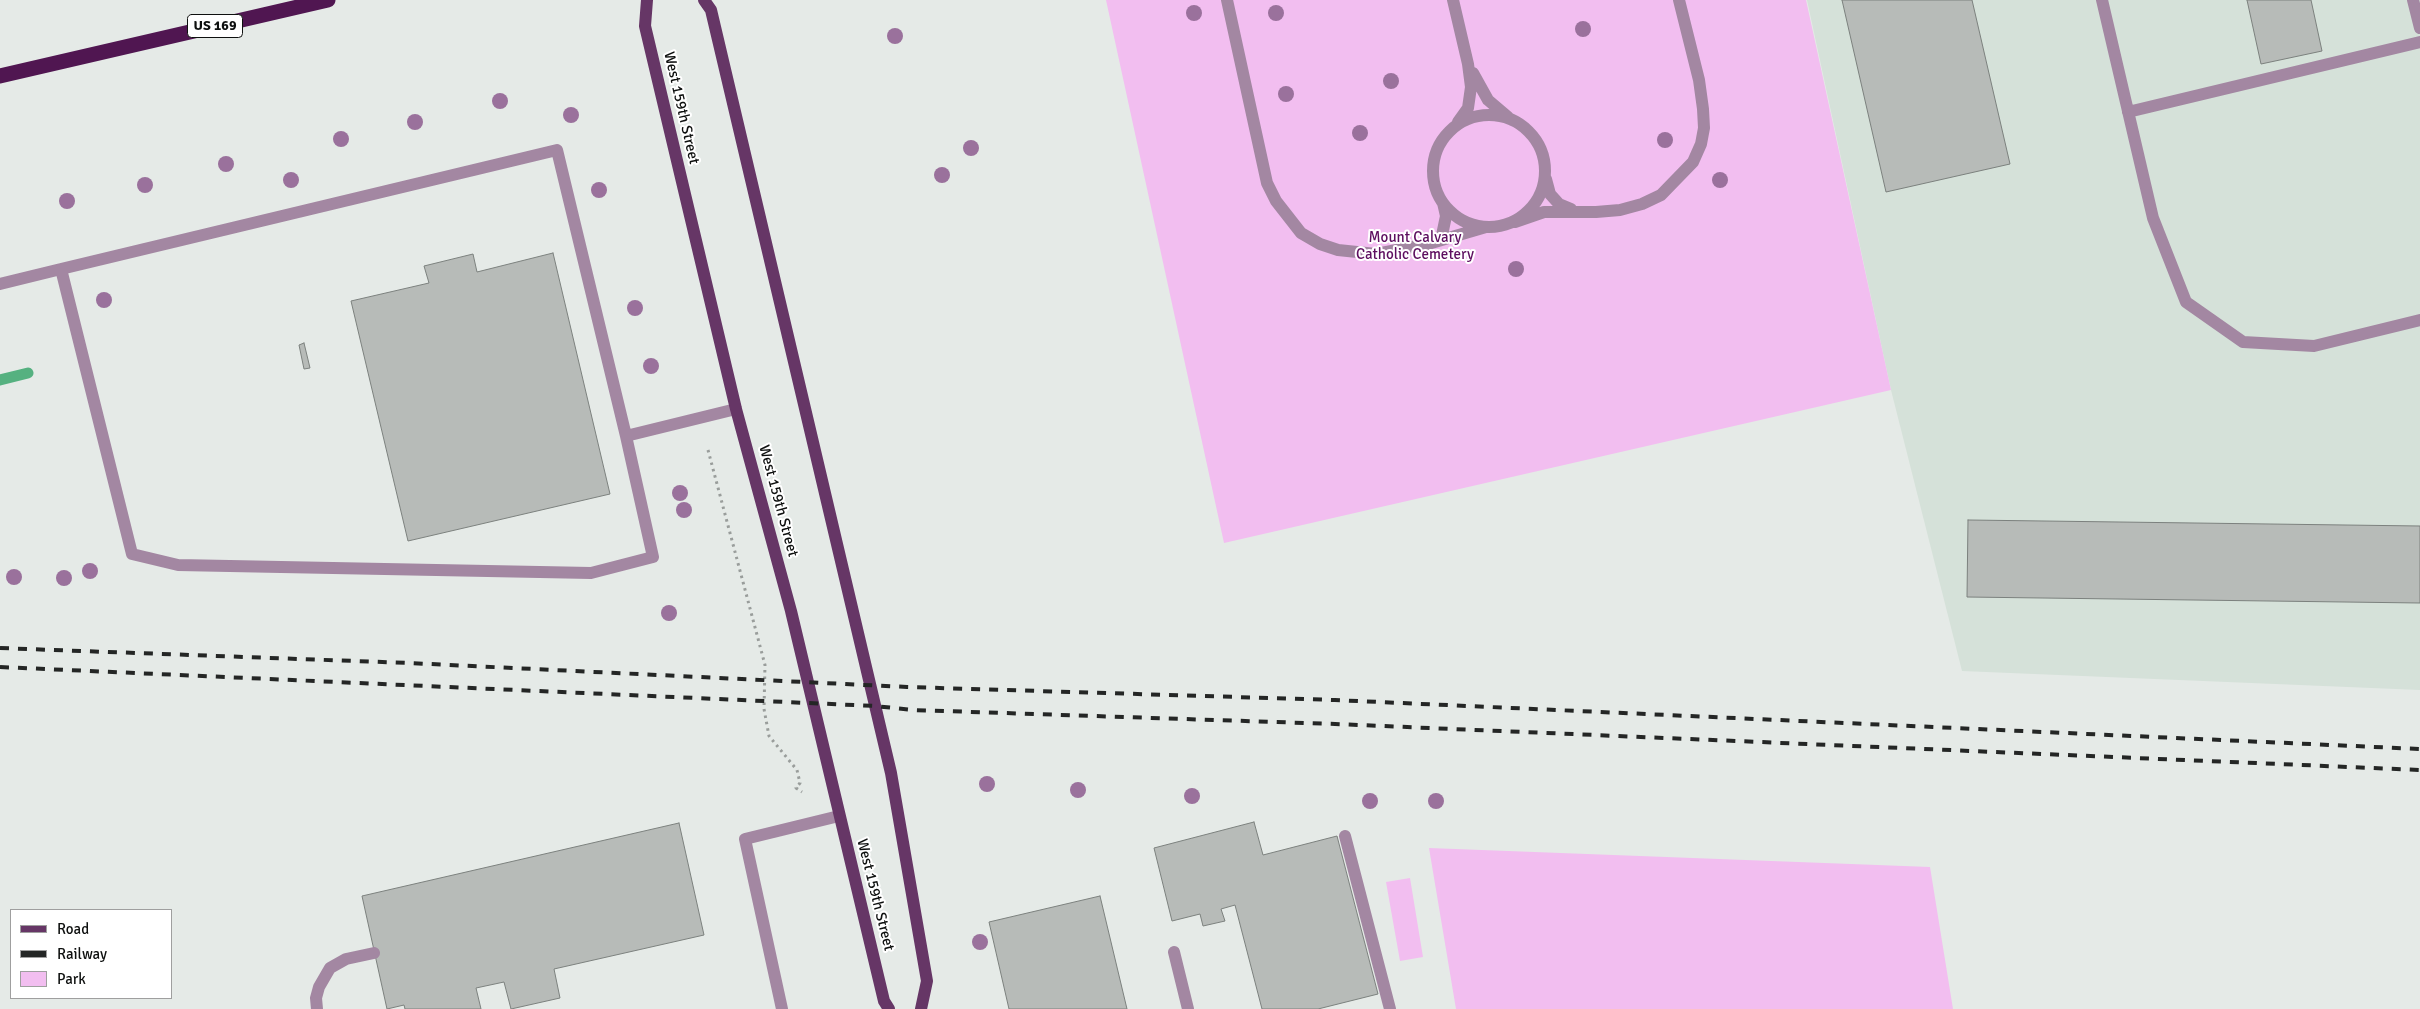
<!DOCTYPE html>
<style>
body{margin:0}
#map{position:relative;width:2420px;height:1009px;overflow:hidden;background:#e5eae7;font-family:Signika,sans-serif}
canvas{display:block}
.legend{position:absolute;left:10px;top:909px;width:162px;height:90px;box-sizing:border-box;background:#fff;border:1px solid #9f9f9f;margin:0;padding:6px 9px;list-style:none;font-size:15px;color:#0e100f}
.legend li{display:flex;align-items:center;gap:10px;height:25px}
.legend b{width:25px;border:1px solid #9f9f9f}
</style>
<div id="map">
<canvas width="2420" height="1009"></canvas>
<ul class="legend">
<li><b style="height:6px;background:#663666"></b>Road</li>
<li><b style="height:6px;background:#242625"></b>Railway</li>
<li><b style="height:14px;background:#f2bef0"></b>Park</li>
</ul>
</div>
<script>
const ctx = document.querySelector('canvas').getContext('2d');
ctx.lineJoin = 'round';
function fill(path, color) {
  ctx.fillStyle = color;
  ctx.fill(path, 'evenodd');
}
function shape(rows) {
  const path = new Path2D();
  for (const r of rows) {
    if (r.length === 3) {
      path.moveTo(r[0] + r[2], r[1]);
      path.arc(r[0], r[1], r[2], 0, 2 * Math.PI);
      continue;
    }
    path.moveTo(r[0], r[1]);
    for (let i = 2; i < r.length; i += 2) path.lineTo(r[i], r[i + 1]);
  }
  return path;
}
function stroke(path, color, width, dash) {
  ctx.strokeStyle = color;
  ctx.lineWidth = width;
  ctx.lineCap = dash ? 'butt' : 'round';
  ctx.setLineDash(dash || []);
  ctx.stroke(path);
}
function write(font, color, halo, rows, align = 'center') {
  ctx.font = font + ' Signika,sans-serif';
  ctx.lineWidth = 4;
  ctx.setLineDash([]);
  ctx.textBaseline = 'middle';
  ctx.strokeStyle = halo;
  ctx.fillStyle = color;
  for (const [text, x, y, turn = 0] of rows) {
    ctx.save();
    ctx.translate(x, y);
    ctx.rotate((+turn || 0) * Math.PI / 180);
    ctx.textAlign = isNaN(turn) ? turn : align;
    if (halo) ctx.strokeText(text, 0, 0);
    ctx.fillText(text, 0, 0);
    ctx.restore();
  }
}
fill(shape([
 [1807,0,2420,0,2420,690,1962,671,1891,390]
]), '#d5e1d9');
fill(shape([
 [1106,0,1806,0,1891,390,1224,543],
 [1429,848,1930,867,1953,1009,1456,1009],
 [1410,878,1423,957,1400,961,1386,882]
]), '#f2bef0');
stroke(shape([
 [0,380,28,373]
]), '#55b180', 11);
const building = shape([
 [1842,0,1972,0,2010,164,1886,192,1842,0],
 [2247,0,2311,0,2322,51,2261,64,2247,0],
 [553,253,610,494,408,541,351,301,429,283,424,266,473,254,477,272,553,253],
 [304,343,310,368,304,369,299,345,304,343],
 [1968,520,2420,526,2420,603,1967,597,1968,520],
 [1254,822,1263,855,1337,836,1378,994,1318,1009,1262,1009,1235,905,1221,909,1225,921,1203,926,1200,914,1172,921,1154,848,1254,822],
 [679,823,704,935,554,969,560,998,511,1009,504,982,476,988,481,1009,405,1009,404,1005,387,1009,362,896,679,823],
 [1100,896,1127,1009,1009,1009,989,922,1100,896]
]);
fill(building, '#b7bbb8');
stroke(building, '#7c817e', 1);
stroke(shape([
 [708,450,765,665,764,709,769,736,797,770,800,783,796,788,802,792]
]), '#999d9b', 3, [2.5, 4]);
stroke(shape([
 [1227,0,1267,183,1276,201,1301,233,1320,244,1338,250,1376,254,1428,244,1486,227],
 [1453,0,1468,64,1471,87,1468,108,1458,122],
 [2102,0,2153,218,2186,302,2243,342,2314,346,2420,320],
 [2413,0,2420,28],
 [1473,73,1488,100,1508,117],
 [2128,112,2420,42],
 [1489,171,56],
 [1546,179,1550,194,1559,204,1571,209],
 [1515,222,1544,212,1596,212,1620,210,1642,204,1661,195,1693,162,1701,144,1704,128,1703,109,1699,80,1679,0],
 [1441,240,1446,216,1443,203],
 [0,284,61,269,557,150,626,436,653,557,591,573,178,565,132,554,61,269],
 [626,436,736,409],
 [1345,836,1390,1009],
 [1174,952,1188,1009],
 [317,1009,316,998,319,987,330,968,346,959,374,953],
 [782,1009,745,839,839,816]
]), '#a387a2', 12);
stroke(shape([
 [647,0,645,26,736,409,791,611,884,1001,889,1009],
 [704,0,711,10,891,773,927,981,921,1009]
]), '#663666', 12);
stroke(shape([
 [0,76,328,0]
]), '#501651', 15);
stroke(shape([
 [0,648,409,663,907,687,1335,700,2420,749],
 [0,667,875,706,913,710,1335,724,2420,770]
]), '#242625', 4, [9, 9]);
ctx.fillStyle = '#9a719c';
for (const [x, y] of [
 [1194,13],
 [1276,13],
 [1583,29],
 [895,36],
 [1391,81],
 [1286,94],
 [500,101],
 [571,115],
 [415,122],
 [1360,133],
 [341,139],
 [1665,140],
 [971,148],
 [226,164],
 [942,175],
 [291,180],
 [1720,180],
 [145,185],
 [599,190],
 [67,201],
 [1516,269],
 [104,300],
 [635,308],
 [651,366],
 [680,493],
 [684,510],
 [90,571],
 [14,577],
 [64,578],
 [669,613],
 [987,784],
 [1078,790],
 [1192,796],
 [1370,801],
 [1436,801],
 [980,942]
]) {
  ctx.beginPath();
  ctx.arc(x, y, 8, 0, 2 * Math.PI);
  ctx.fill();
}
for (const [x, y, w] of [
 [215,26,55]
]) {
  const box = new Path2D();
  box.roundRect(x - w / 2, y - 11.5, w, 23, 4);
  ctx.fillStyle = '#fff';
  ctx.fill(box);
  stroke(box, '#0e100f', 1);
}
write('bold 14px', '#0e100f', null, [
 ["US 169",215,26]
]);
write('15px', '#0e100f', '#fff', [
 ["West 159th Street",681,108,77],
 ["West 159th Street",778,501,75],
 ["West 159th Street",875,895,76]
]);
write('15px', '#5d0e5f', '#fff', [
 ["Mount Calvary",1415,238],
 ["Catholic Cemetery",1415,255]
]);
</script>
